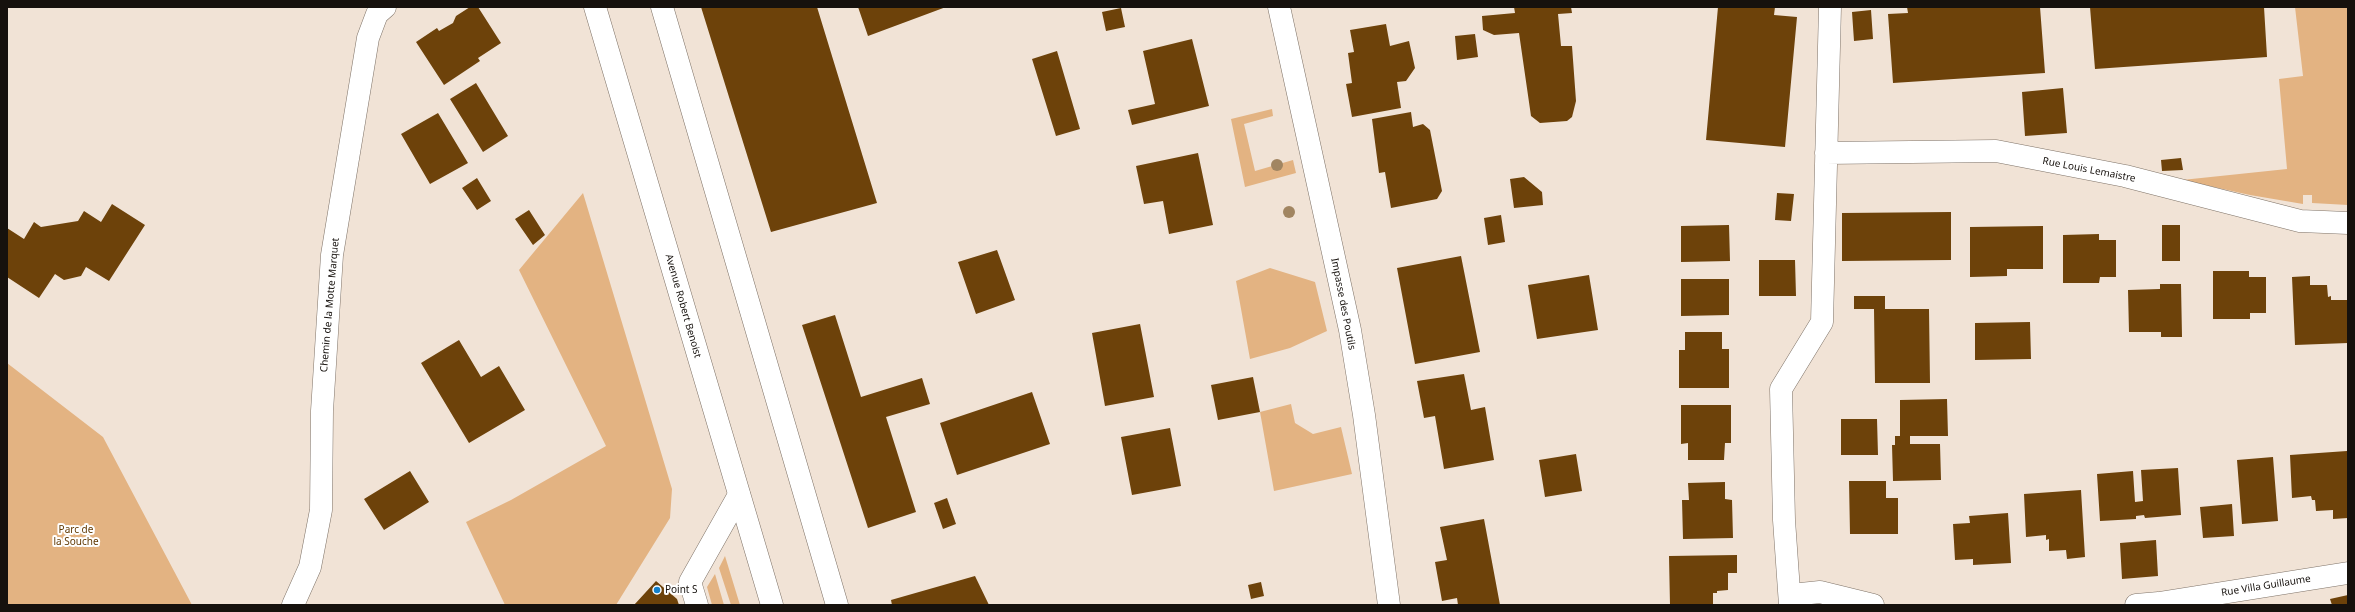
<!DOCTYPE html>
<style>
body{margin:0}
#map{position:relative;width:2355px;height:612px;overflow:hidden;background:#f1e3d6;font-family:"Noto Sans",sans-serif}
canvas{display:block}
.frame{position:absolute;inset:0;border:8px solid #16110d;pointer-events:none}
</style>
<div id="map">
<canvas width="2355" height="612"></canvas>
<div class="frame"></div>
</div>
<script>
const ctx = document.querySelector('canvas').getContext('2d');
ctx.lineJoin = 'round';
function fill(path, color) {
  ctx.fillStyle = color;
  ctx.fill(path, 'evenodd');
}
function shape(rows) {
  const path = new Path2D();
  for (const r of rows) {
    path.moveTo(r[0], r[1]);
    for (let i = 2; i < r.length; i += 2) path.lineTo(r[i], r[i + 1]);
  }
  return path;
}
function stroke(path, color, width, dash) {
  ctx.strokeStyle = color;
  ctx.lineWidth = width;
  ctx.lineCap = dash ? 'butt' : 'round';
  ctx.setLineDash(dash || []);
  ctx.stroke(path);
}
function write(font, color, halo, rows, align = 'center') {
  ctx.font = font + ' "Noto Sans",sans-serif';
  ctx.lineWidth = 4;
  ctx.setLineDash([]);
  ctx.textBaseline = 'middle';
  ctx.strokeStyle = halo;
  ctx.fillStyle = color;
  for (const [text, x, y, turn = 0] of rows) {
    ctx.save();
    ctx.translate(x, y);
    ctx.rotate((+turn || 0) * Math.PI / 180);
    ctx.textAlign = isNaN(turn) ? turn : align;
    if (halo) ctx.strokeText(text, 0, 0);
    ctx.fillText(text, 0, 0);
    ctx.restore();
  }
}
fill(shape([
 [2295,7,2348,7,2348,205,2312,203,2312,195,2303,195,2303,204,2250,195,2182,180,2287,169,2279,79,2303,76],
 [1272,109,1273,116,1244,124,1255,171,1293,160,1296,173,1245,187,1231,119],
 [583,193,672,489,670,518,616,605,505,605,466,522,511,500,606,446,519,270],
 [1270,268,1315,282,1327,331,1290,348,1250,359,1236,281],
 [7,363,103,437,192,605,7,605],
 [1291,404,1295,423,1313,434,1341,427,1352,474,1274,491,1260,412],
 [725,556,740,605,731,605,719,568],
 [715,574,724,605,712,605,707,587]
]), '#e3b382');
fill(shape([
 [470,7,478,7,501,43,478,58,480,61,444,85,416,42,437,28,439,31,453,23,456,16],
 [701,7,817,7,877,203,771,232],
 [858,7,946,7,868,36],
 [1514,7,1571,7,1572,13,1558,14,1561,46,1572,46,1576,101,1572,117,1567,121,1540,123,1531,116,1519,33,1494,35,1483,30,1482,16,1515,13],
 [1718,7,1775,7,1774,15,1797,17,1785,147,1706,140],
 [1907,7,2040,7,2045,73,1893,83,1888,14,1908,13],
 [2090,7,2264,7,2267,57,2095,69],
 [1121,8,1125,27,1106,31,1102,12],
 [1871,10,1873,39,1854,41,1852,12],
 [1386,24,1390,46,1409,41,1415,68,1406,81,1397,82,1401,108,1352,117,1346,84,1352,83,1348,53,1354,52,1350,30],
 [1475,34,1478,57,1457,60,1455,36],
 [1192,39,1209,106,1132,125,1128,110,1155,104,1143,51],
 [1057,51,1080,129,1056,136,1032,59],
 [476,83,508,136,483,152,450,99],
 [2063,88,2067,133,2025,136,2022,92],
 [1411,112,1413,127,1423,124,1430,130,1442,191,1437,199,1391,208,1385,172,1379,173,1372,119],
 [438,113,468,163,430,184,401,134],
 [1198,153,1213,225,1169,234,1163,201,1144,204,1136,166],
 [2181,158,2183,170,2162,171,2161,160],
 [1524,177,1542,192,1543,205,1514,208,1510,179],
 [477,178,491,201,477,210,462,188],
 [1777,193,1794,194,1791,221,1775,220],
 [112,204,145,225,109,281,86,267,81,276,64,280,55,274,39,298,7,277,7,228,24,239,34,222,41,227,78,221,84,211,101,222],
 [529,210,545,235,533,245,515,219],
 [1951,212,1951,260,1842,261,1842,213],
 [1501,215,1505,242,1488,245,1484,218],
 [1729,225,1730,261,1681,262,1681,226],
 [2162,225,2180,225,2180,261,2162,261],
 [2043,226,2043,269,2007,269,2007,276,1970,277,1970,227],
 [2099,234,2099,240,2116,240,2116,277,2100,277,2099,283,2063,283,2063,235],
 [997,250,1015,300,976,314,958,262],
 [1461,256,1480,352,1415,364,1397,268],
 [1759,260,1795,260,1796,296,1759,296],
 [2213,271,2249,271,2249,277,2266,277,2266,313,2250,313,2250,319,2213,319],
 [1589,275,1598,330,1537,339,1528,285],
 [2310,276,2310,285,2327,285,2328,297,2331,296,2331,300,2348,300,2348,343,2295,345,2292,277],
 [1681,279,1729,279,1729,315,1681,316],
 [2160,284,2181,284,2182,337,2161,337,2161,332,2129,332,2128,290,2160,289],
 [1854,296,1885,296,1885,309,1929,309,1930,383,1875,383,1874,309,1854,309],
 [835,315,861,397,922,378,930,404,886,417,916,512,868,528,802,325],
 [2030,322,2031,359,1975,360,1975,323],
 [1140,324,1154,397,1105,406,1092,333],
 [1685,332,1722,332,1722,349,1729,349,1729,388,1679,388,1679,350,1685,350],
 [459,340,481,377,499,366,525,410,469,443,421,363],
 [1464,374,1471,410,1485,407,1494,460,1444,469,1435,416,1424,418,1417,381],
 [1253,377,1260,412,1218,420,1211,385],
 [1032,392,1050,444,957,475,940,423],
 [1947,399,1948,436,1910,436,1910,444,1940,444,1941,480,1893,481,1892,445,1895,445,1895,436,1900,436,1900,400],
 [1681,405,1731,405,1731,443,1725,443,1724,460,1688,460,1688,443,1681,444],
 [1841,419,1877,419,1878,455,1841,455],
 [1170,428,1181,486,1132,495,1121,437],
 [2347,451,2348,518,2333,519,2333,510,2316,511,2315,500,2312,500,2311,496,2292,498,2290,455],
 [1576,454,1582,491,1545,497,1539,460],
 [2273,457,2278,521,2242,524,2237,460],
 [2178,468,2181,515,2145,518,2144,515,2136,516,2136,519,2100,521,2097,474,2133,471,2135,502,2143,501,2141,470],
 [410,471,429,502,384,530,364,499],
 [1849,481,1886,481,1886,498,1898,498,1898,534,1850,534],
 [1725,482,1725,499,1732,500,1733,538,1683,539,1682,500,1689,500,1688,483],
 [2081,490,2085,557,2067,559,2066,550,2049,551,2049,539,2046,540,2046,535,2026,537,2024,494],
 [947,498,956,524,943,529,934,503],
 [2232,504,2234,536,2203,538,2200,507],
 [2008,513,2011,563,1973,565,1973,559,1955,560,1953,524,1970,523,1969,516],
 [1484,519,1500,605,1458,605,1457,598,1442,601,1435,562,1447,560,1440,527],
 [2156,540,2158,576,2122,579,2120,543],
 [1737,555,1737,573,1728,573,1728,590,1717,591,1717,593,1713,593,1713,605,1670,605,1669,556],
 [975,576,989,605,892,605,891,600],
 [656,581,677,599,679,605,634,605],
 [1261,582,1264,596,1251,599,1248,585],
 [2348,595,2348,605,2332,605,2330,599]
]), '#6d420a');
const minor = shape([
 [1279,7,1350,330,1364,415,1389,605],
 [1826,153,1996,151,2125,176,2300,221,2348,223],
 [1791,595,1820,592,1873,605],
 [293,605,310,567,321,510,322,411,332,255,368,38,377,14,385,7],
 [697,605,690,582,739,495],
 [1790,605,1784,520,1781,389,1822,322,1830,7],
 [2136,605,2159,603,2348,573]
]);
const major = shape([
 [595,7,772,605],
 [662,7,837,605]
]);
stroke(minor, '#7f7368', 23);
stroke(major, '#7f7368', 23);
stroke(minor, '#fff', 22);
stroke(major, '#fff', 22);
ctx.fillStyle = '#a18561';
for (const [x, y] of [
 [1277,165],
 [1289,212]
]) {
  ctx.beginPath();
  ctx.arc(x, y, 6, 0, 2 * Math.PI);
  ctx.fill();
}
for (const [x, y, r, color] of [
 [657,590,4,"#1481cb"]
]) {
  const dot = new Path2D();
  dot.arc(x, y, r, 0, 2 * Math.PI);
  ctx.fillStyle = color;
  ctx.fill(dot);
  stroke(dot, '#fff', 1.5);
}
write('10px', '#16110d', '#fff', [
 ["Rue Louis Lemaistre",2089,170,11],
 ["Impasse des Poutils",1343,304,79],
 ["Chemin de la Motte Marquet",330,305,-85],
 ["Avenue Robert Benoist",683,306,74],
 ["Rue Villa Guillaume",2266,586,-9]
]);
write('10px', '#603802', '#fff', [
 ["Parc de",76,530],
 ["la Souche",76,542]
]);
write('10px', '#16110d', '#fff', [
 ["Point S",665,590]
], 'left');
</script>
